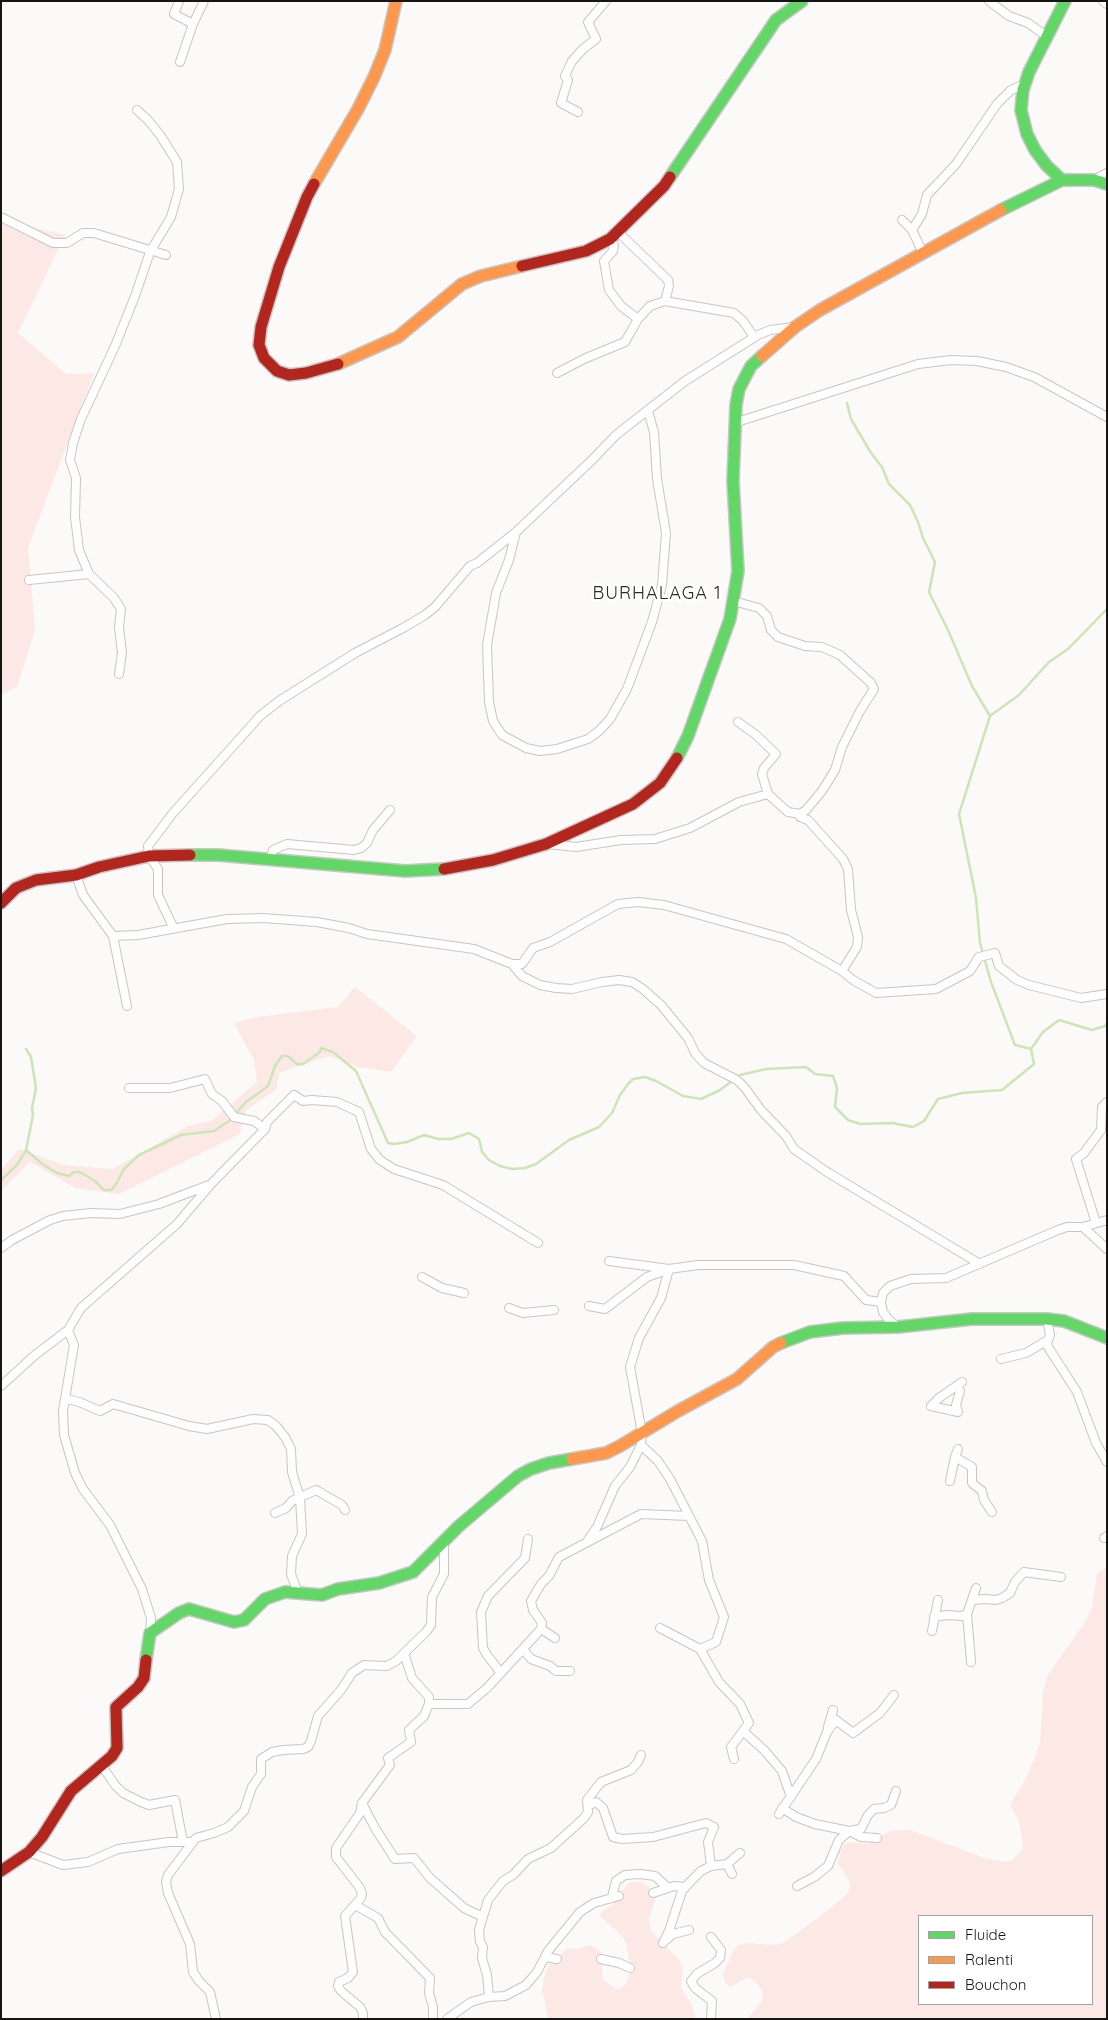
<!DOCTYPE html>
<style>
body{margin:0}
#map{position:relative;width:1108px;height:2020px;overflow:hidden;background:#fbfaf8;font-family:Quicksand,sans-serif}
canvas{display:block}
.frame{position:absolute;inset:0;border:2px solid #161514;pointer-events:none}
.legend{position:absolute;left:918px;top:1915px;width:175px;height:90px;box-sizing:border-box;background:#fff;border:1px solid #a2a1a1;margin:0;padding:6px 9px;list-style:none;font-size:15px;color:#161514}
.legend li{display:flex;align-items:center;gap:10px;height:25px}
.legend b{width:25px;border:1px solid #a2a1a1}
</style>
<div id="map">
<canvas width="1108" height="2020"></canvas>
<div class="frame"></div>
<ul class="legend">
<li><b style="height:6px;background:#63d668"></b>Fluide</li>
<li><b style="height:6px;background:#ff974d"></b>Ralenti</li>
<li><b style="height:6px;background:#b3261e"></b>Bouchon</li>
</ul>
</div>
<script>
const ctx = document.querySelector('canvas').getContext('2d');
ctx.lineJoin = 'round';
function fill(path, color) {
  ctx.fillStyle = color;
  ctx.fill(path, 'evenodd');
}
function shape(rows) {
  const path = new Path2D();
  for (const r of rows) {
    path.moveTo(r[0], r[1]);
    for (let i = 2; i < r.length; i += 2) path.lineTo(r[i], r[i + 1]);
  }
  return path;
}
function stroke(path, color, width, dash) {
  ctx.strokeStyle = color;
  ctx.lineWidth = width;
  ctx.lineCap = dash ? 'butt' : 'round';
  ctx.setLineDash(dash || []);
  ctx.stroke(path);
}
function write(font, color, halo, rows, align = 'center') {
  ctx.font = font + ' Quicksand,sans-serif';
  ctx.lineWidth = 5;
  ctx.setLineDash([]);
  ctx.textBaseline = 'middle';
  ctx.strokeStyle = halo;
  ctx.fillStyle = color;
  for (const [text, x, y, turn = 0] of rows) {
    ctx.save();
    ctx.translate(x, y);
    ctx.rotate((+turn || 0) * Math.PI / 180);
    ctx.textAlign = isNaN(turn) ? turn : align;
    if (halo) ctx.strokeText(text, 0, 0);
    ctx.fillText(text, 0, 0);
    ctx.restore();
  }
}
fill(shape([
 [1,220,65,235,18,333,66,374,94,373,28,548,35,630,17,687,1,695],
 [355,987,417,1036,391,1072,358,1067,329,1056,279,1073,277,1089,245,1111,240,1134,119,1194,75,1188,30,1162,1,1191,1,1170,19,1149,64,1165,113,1169,188,1126,211,1121,257,1082,254,1060,234,1023,257,1017,338,1007],
 [1107,1567,1107,2019,747,2019,762,2001,763,1992,756,1982,748,1977,730,1987,725,1982,723,1974,733,1951,739,1945,747,1943,772,1945,781,1944,818,1918,846,1895,850,1888,849,1880,838,1864,838,1860,842,1848,848,1842,868,1844,890,1831,911,1830,984,1858,1005,1862,1013,1859,1021,1851,1023,1842,1018,1819,1010,1805,1027,1776,1040,1744,1043,1692,1047,1676,1085,1622,1092,1607,1097,1574],
 [919,1916,1092,1916,1092,2004,919,2004],
 [629,1882,641,1882,648,1886,653,1893,655,1900,649,1919,651,1931,679,1960,683,1967,681,1987,693,2008,696,2019,548,2019,542,1990,544,1978,548,1966,568,1948,576,1949,591,1945,601,1952,603,1980,616,1989,620,1989,626,1984,631,1968,626,1943,622,1936,600,1916,601,1912,612,1905]
]), '#fce9e5');
stroke(shape([
 [847,403,851,419,871,453,882,467,889,484,910,505,918,522,923,538,935,562,929,592,948,630,972,686,990,716],
 [1031,1049,1015,1045,991,982,980,943,976,898,959,814,990,716,1019,695,1049,662,1068,649,1107,609],
 [26,1150,41,1163,57,1173,69,1176,74,1172,80,1172,95,1181,104,1190,111,1190,115,1186,124,1169,139,1155,181,1135,214,1131,229,1121,246,1102,268,1086,275,1066,282,1056,288,1056,297,1064,303,1064,320,1052,321,1048,333,1052,356,1071,388,1143,394,1144,407,1142,424,1135,438,1139,451,1139,469,1133,479,1139,482,1152,489,1160,500,1166,512,1169,525,1168,536,1164,569,1140,599,1127,612,1113,620,1095,628,1084,633,1079,645,1077,656,1081,683,1096,701,1099,720,1090,740,1075,766,1069,806,1067,815,1074,833,1076,837,1088,835,1107,848,1120,860,1124,892,1123,913,1127,924,1121,938,1099,962,1093,1002,1090,1034,1064,1031,1049,1043,1032,1059,1020,1092,1030,1105,1026,1107,1023],
 [1,1180,17,1165,26,1150,33,1115,32,1108,36,1088,31,1057,26,1049]
]), '#cce5b7', 2.5);
const street = shape([
 [179,1,174,14,193,24,180,62],
 [989,1,1009,16,1028,23,1046,36],
 [1103,1,1107,4],
 [193,24,204,1],
 [578,112,561,103,568,80,565,76,572,61,583,49,596,39,588,22,606,1],
 [1094,180,1107,173],
 [1,217,53,243,67,243,83,233,94,233,166,255],
 [902,220,912,230,923,253],
 [912,230,922,214,927,195,956,164,997,104,1011,90,1025,84],
 [618,232,668,280,669,286,665,301,650,306,638,319],
 [665,301,734,313,743,321,754,337],
 [557,373,586,358,625,342,638,319,621,306,609,290,604,261,613,251,614,245,610,239],
 [734,423,918,364,951,360,977,361,1006,367,1034,377,1107,417],
 [516,532,509,560,496,593,487,645,489,702,493,721,502,735,526,748,540,751,557,749,588,739,599,731,610,719,627,689,652,622,662,585,666,533,657,479,654,432,648,411],
 [29,580,89,574],
 [119,674,122,653,119,627,121,609,114,598,89,574,79,550,75,517,76,478,70,460,73,443,81,419,115,346,135,296,150,252,171,217,179,189,177,162,160,135,148,120,137,110],
 [738,722,755,734,776,754,764,768,762,774,768,794],
 [800,814,800,817,808,820,843,859,848,869,851,910,858,937,857,947,842,971],
 [548,844,576,847,621,840,655,839,690,828,739,802,768,794,788,812,800,814,806,810,822,791,835,770,842,747,860,711,874,689,871,683,840,655,822,647,805,646,778,637,771,630,767,616,759,608,733,601],
 [270,859,273,850,287,844,354,850,361,848,367,843,373,830,390,810],
 [76,875,83,895,113,936,127,1006],
 [174,929,158,895,158,869,149,856,148,846,173,813,260,716,279,701,355,653,403,628,425,615,435,607,470,566,477,563,516,532,592,460,616,435,685,381,758,335,770,330,795,327],
 [113,936,138,935,227,919,263,918,317,922,349,928,367,934,474,949,512,964,522,976,540,985,556,988,572,989,602,982,619,980,632,982,643,989,661,1005,688,1038,695,1053,704,1063,737,1080,745,1088,761,1110,786,1136,794,1149,827,1172,980,1264],
 [512,964,522,964,533,948,550,942,618,904,638,902,664,905,786,939,842,971,853,980,876,993,936,989,970,971,979,957,995,953,999,966,1017,980,1029,985,1081,998,1107,994],
 [129,1088,170,1088,205,1079,212,1094,222,1101,234,1117,254,1121,265,1129,267,1122,294,1095,303,1101,312,1100,337,1102,359,1112,371,1149,380,1160,394,1169,443,1185,538,1243],
 [1096,1223,1076,1159,1084,1153,1101,1130,1102,1107,1107,1102],
 [1083,1227,1107,1249],
 [1,1248,12,1240,50,1220,63,1216,91,1213,120,1214,159,1204,209,1185],
 [609,1261,669,1269,698,1265,794,1265,844,1276,866,1300,881,1302],
 [422,1277,442,1288,464,1293],
 [589,1306,605,1309,647,1277,667,1270],
 [509,1308,523,1313,554,1310],
 [1047,1319,1050,1335,1047,1343,1048,1347,1077,1392,1096,1443,1107,1462],
 [898,1327,889,1320,883,1312,881,1302,883,1293,890,1286,911,1279,946,1278,1058,1230,1067,1227,1083,1227,1107,1220],
 [68,1330,74,1345,63,1411,64,1435,75,1473,83,1489,110,1525,142,1589,151,1618,150,1633],
 [1001,1359,1026,1353,1048,1340],
 [1,1386,35,1355,68,1330,81,1308,177,1224,211,1184,265,1129],
 [957,1386,960,1391,956,1405,958,1412,931,1406,939,1398,962,1382],
 [67,1399,79,1402,100,1411,113,1404,189,1426,207,1429,253,1419,268,1420,276,1426,285,1437,291,1449,292,1472,300,1498,302,1534,292,1556,291,1574,298,1593],
 [641,1445,658,1461,670,1479,702,1541,709,1580,724,1617,716,1642,700,1649,660,1628],
 [955,1457,972,1467,972,1483,982,1491,984,1500,992,1512],
 [950,1481,955,1457,958,1449],
 [275,1513,286,1508,292,1501,316,1490,342,1505,345,1510],
 [1104,1538,1107,1536],
 [588,1540,597,1527,615,1486,630,1467,641,1445,642,1433,630,1367,639,1338,661,1298,669,1269],
 [973,1600,985,1599,996,1600,1002,1598,1010,1593,1015,1582,1024,1572,1061,1577],
 [967,1614,971,1662],
 [934,1617,947,1615,962,1616,967,1614,976,1588],
 [541,1629,555,1638],
 [932,1631,938,1600],
 [523,1649,531,1659,550,1666,556,1671,570,1671],
 [700,1649,719,1682,740,1704,749,1723,731,1747,734,1759],
 [501,1673,487,1655,483,1648,481,1612,488,1596,525,1558,528,1539],
 [429,1704,468,1704,487,1688,531,1640,541,1629,542,1623,533,1610,531,1601,541,1584,549,1576,559,1557,641,1514,689,1516],
 [828,1727,833,1710],
 [743,1731,765,1751,782,1771,791,1797],
 [102,1766,115,1785,123,1793,141,1802,149,1805,175,1800,183,1842],
 [362,1803,375,1828,395,1859,414,1858,430,1878,464,1908,483,1917],
 [588,1806,596,1802,603,1808,613,1837,622,1839,653,1837,706,1823,714,1827,708,1842,711,1866],
 [782,1808,796,1817,815,1824,849,1831,861,1837,877,1838],
 [779,1814,816,1759,827,1732,836,1720,853,1733,880,1713,894,1695],
 [29,1852,63,1865,88,1862,118,1849,169,1842,192,1842],
 [727,1864,732,1874],
 [797,1886,814,1877,828,1866,839,1840,849,1831,861,1829,868,1815,874,1809,884,1808,891,1805,896,1791],
 [653,1893,674,1886,685,1887],
 [612,1897,616,1881,625,1875,640,1874,655,1876,668,1888],
 [355,1905,378,1918,385,1932,430,1978,429,1993,433,2007,433,2019],
 [711,1937,721,1950,720,1958,715,1963,698,1973,691,1981,695,1988,712,2001,711,2019],
 [666,1940,673,1934,689,1930],
 [663,1943,669,1931,682,1891,690,1882,701,1871,711,1866,727,1864,740,1853],
 [545,1957,557,1959],
 [601,1959,619,1963,630,1968],
 [489,1997,487,1975,482,1958,483,1947,480,1942,479,1930,488,1900,503,1881,513,1875,528,1859,551,1848,584,1818,588,1812,587,1800,601,1782,631,1770,638,1762,641,1755],
 [216,2019,210,1992,199,1981,193,1972,190,1944,168,1893,166,1882,168,1875,196,1838,214,1833,228,1827,244,1811,252,1787,261,1774,261,1759,272,1752,283,1750,303,1749,308,1747,311,1741,318,1716,341,1690,352,1673,364,1665,387,1666,396,1661,426,1632,431,1625,432,1597,444,1574,444,1542],
 [363,2019,363,2013,360,2007,341,1991,338,1986,339,1982,348,1978,353,1972,345,1916,361,1898,362,1894,360,1888,336,1857,336,1848,360,1813,362,1803,390,1765,388,1758,411,1742,409,1730,424,1716,429,1704,429,1697,412,1678,404,1653],
 [447,2019,471,2002,489,1997,505,1996,526,1985,537,1972,548,1951,580,1912,594,1903,619,1896]
]);
const fast = shape([
 [670,177,776,20,802,1],
 [1062,180,1047,166,1035,150,1027,134,1021,110,1023,90,1029,72,1065,1],
 [1001,210,1062,180,1094,180,1107,184],
 [677,758,688,736,730,619,738,571,733,481,736,405,739,389,751,366,762,356],
 [190,855,218,855,405,871,444,869],
 [781,1343,810,1332,843,1328,898,1327,972,1319,1047,1319,1064,1321,1107,1338],
 [146,1660,150,1633,179,1613,189,1609,234,1622,244,1620,265,1599,285,1592,322,1595,338,1589,379,1583,413,1572,459,1526,518,1476,531,1469,549,1463,572,1459]
]);
const slow = shape([
 [314,184,358,109,374,77,385,50,396,1],
 [762,356,795,327,820,310,1001,210],
 [338,364,398,337,462,284,481,276,522,266],
 [572,1459,606,1453,620,1446,678,1411,737,1379,773,1347,781,1343]
]);
const jam = shape([
 [314,184,307,197,279,267,261,327,259,345,264,358,277,371,289,375,306,373,338,364],
 [522,266,586,251,610,239,664,186,670,177],
 [444,869,493,860,546,844,633,804,660,783,677,758],
 [1,903,16,888,36,880,76,875,99,867,149,856,190,855],
 [1,1871,29,1852,42,1837,71,1791,112,1756,117,1748,116,1707,138,1687,144,1678,146,1660]
]);
stroke(street, '#c7c6c4', 10);
stroke(fast, '#c7c6c4', 14);
stroke(slow, '#c7c6c4', 14);
stroke(jam, '#c7c6c4', 14);
stroke(street, '#fefefe', 8);
stroke(fast, '#63d668', 11);
stroke(slow, '#ff974d', 11);
stroke(jam, '#b3261e', 11);
ctx.letterSpacing = '1px';
write('18px', '#2c2b28', '#fff', [
 ["BURHALAGA 1",657,594]
]);
ctx.letterSpacing = '0px';
</script>
